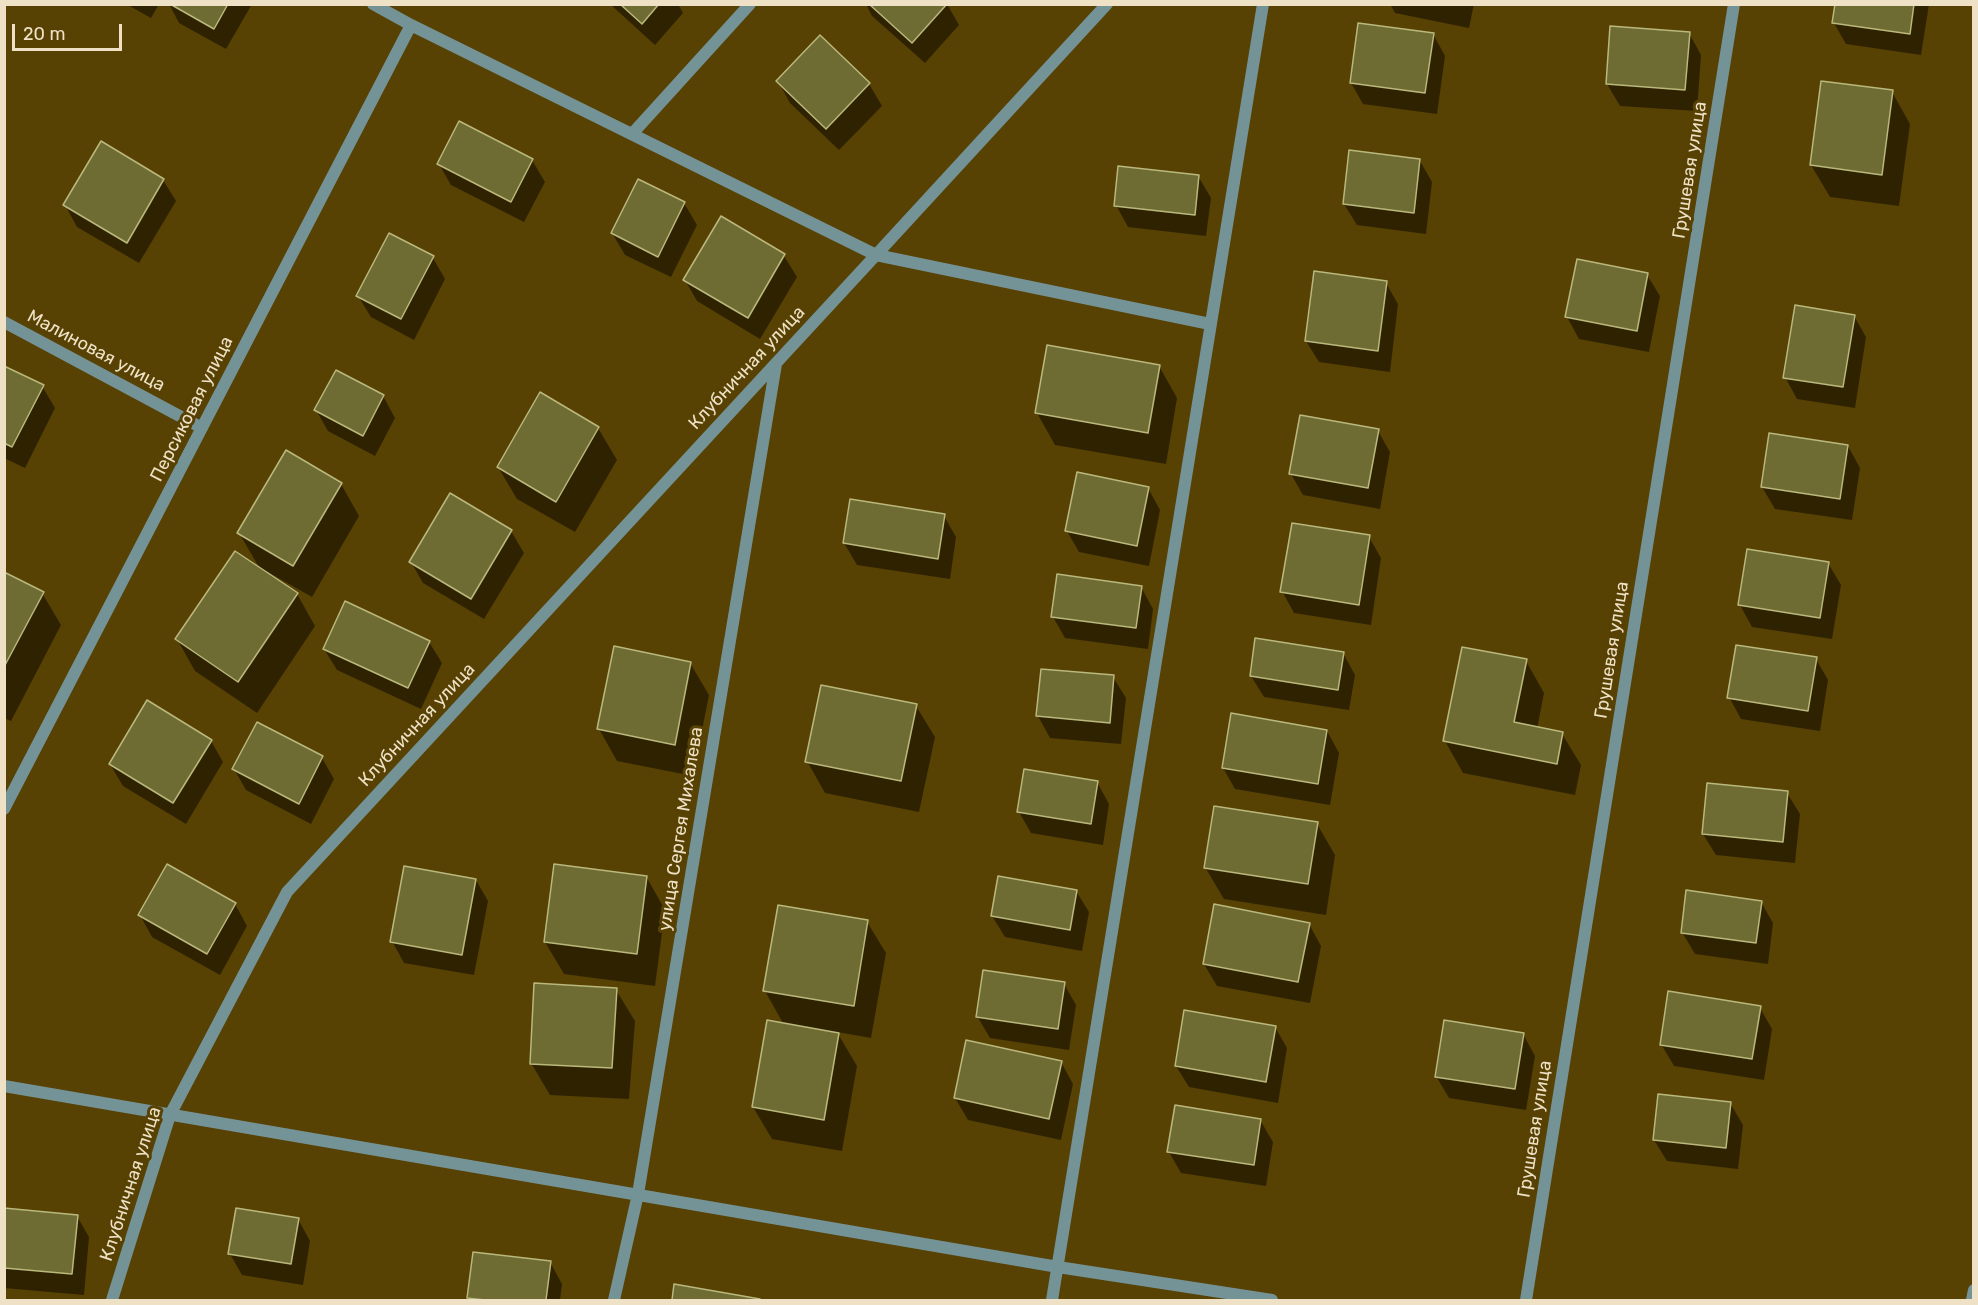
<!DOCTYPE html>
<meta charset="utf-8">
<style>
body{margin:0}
#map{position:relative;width:1978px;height:1305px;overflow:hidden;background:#574103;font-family:Rubik,sans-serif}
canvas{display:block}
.frame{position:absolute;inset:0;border:6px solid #eee1c6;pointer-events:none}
.scale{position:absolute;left:12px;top:24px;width:110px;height:27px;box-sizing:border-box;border:3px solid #eee1c6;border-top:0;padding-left:8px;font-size:18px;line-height:21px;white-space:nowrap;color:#eee1c6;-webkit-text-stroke:4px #574103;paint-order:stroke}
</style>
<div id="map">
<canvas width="1978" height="1305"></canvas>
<div class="frame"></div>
<div class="scale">20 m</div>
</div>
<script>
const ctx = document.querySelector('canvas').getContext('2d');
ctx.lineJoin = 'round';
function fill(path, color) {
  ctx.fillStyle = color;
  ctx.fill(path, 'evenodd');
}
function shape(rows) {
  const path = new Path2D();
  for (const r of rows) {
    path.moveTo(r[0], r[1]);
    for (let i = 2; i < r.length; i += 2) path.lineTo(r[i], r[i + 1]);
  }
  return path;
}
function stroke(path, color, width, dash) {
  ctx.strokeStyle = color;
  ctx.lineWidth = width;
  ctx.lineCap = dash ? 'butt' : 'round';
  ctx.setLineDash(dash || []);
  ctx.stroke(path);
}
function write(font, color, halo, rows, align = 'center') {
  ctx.font = font + ' Rubik,sans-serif';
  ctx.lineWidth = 6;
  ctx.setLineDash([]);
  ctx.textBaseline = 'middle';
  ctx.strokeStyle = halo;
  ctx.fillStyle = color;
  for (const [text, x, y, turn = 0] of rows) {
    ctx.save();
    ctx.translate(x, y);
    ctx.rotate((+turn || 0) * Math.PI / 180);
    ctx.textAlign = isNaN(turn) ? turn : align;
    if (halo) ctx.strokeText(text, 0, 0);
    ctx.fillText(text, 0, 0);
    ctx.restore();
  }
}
fill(shape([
 [126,4,159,4,151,18],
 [169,4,252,4,226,49,179,23],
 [610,4,678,4,683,13,655,45],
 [866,4,947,4,959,25,925,63,872,16],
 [1390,4,1474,4,1469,28,1395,13],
 [1837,4,1929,4,1921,55,1846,44,1834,23],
 [1689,33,1701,55,1697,111,1620,106,1607,84],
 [1433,34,1445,56,1437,114,1363,104,1351,83],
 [820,37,869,84,882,106,839,150,790,103,778,81],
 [1892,92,1910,124,1899,206,1830,197,1811,165],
 [532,160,545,182,524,222,451,185,439,164],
 [1420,161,1432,182,1426,234,1357,225,1344,204],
 [1198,176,1211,198,1206,236,1128,227,1116,205],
 [163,180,176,201,139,263,77,227,65,205],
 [684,203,697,225,671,277,625,255,612,233],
 [721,218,784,256,797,277,760,339,697,301,685,280],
 [433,258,445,279,414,340,371,317,358,296],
 [1647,275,1660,296,1649,352,1579,339,1567,317],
 [1386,283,1398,304,1390,372,1319,362,1306,341],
 [1854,316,1866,337,1855,408,1797,399,1785,377],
 [1159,366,1177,398,1166,464,1055,445,1037,413],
 [4,367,42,386,55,408,25,468,4,458],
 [540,395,598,428,617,460,575,532,517,499,498,467],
 [383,396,395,418,375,456,328,431,316,410],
 [1378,431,1390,452,1380,509,1303,495,1291,474],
 [1848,446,1860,468,1852,520,1775,509,1762,487],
 [341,484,359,516,312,597,259,567,239,533],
 [1148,488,1160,510,1149,566,1079,552,1067,531],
 [944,516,956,537,950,579,857,565,844,543],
 [511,531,524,553,484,619,423,583,411,562],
 [1369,537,1381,558,1371,625,1294,613,1282,591],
 [1828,563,1841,585,1832,639,1752,627,1740,605],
 [4,574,42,593,61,625,11,721,4,718],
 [1141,587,1153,609,1148,649,1065,638,1053,617],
 [297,594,315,626,257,713,195,671,177,639],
 [429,642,442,663,421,709,337,670,324,649],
 [1343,653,1355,675,1349,710,1264,697,1251,676],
 [1816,659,1828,680,1820,731,1741,719,1729,697],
 [1526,661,1544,693,1537,729,1562,734,1581,765,1575,795,1463,773,1445,741],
 [690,663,709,695,693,776,617,761,599,729],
 [1113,677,1126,698,1121,744,1050,738,1038,716],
 [916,706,935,737,919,812,825,793,807,761],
 [1327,731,1339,753,1330,805,1235,789,1223,768],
 [211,741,223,762,186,824,123,786,110,764],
 [322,758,334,779,311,824,246,790,234,769],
 [1097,782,1109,804,1103,845,1031,833,1019,812],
 [1787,793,1800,814,1795,863,1716,855,1703,834],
 [1317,824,1335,855,1326,915,1224,899,1205,867],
 [647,878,665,910,655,986,564,974,545,942],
 [476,880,488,901,474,975,404,963,392,941],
 [1076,891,1089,912,1082,951,1005,937,992,916],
 [1761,902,1773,923,1768,964,1695,954,1682,932],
 [235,904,247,926,220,975,152,937,140,915],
 [867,922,886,953,871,1038,837,1032,857,1066,842,1151,772,1139,753,1107,784,1025,765,991],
 [1309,924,1321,946,1310,1003,1217,986,1204,964],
 [1064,984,1076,1005,1069,1050,990,1038,977,1016],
 [616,990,635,1021,629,1099,550,1095,531,1063],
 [1760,1008,1772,1029,1764,1080,1674,1066,1661,1044],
 [1275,1027,1287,1048,1278,1103,1189,1087,1176,1066],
 [1523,1034,1535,1056,1526,1110,1449,1098,1436,1076],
 [1061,1062,1073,1084,1061,1140,968,1120,955,1098],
 [1730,1103,1743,1125,1738,1169,1667,1161,1654,1140],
 [1260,1120,1273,1142,1266,1186,1181,1173,1169,1152],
 [4,1209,77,1216,89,1237,84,1295,4,1288],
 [298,1219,310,1241,303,1285,242,1275,230,1254],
 [550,1262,562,1284,560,1300,470,1300,469,1298],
 [676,1286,759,1300,760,1300,673,1300]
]), '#0007');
const building = shape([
 [170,4,228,4,214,29,170,4],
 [620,4,659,4,642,24,620,4],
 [869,4,947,4,912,43,869,4],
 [1835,4,1914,4,1910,34,1832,23,1835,4],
 [1358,23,1434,33,1425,93,1350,83,1358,23],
 [1610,26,1690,32,1685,90,1606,84,1610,26],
 [820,35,870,83,826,129,776,81,820,35],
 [1821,81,1893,90,1882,175,1810,165,1821,81],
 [459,121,533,159,511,202,437,164,459,121],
 [101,141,164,179,127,243,63,205,101,141],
 [1349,150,1420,159,1414,213,1343,204,1349,150],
 [1118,166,1199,175,1195,215,1114,206,1118,166],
 [638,179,685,202,658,257,611,233,638,179],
 [721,216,785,254,748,318,683,280,721,216],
 [389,233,434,256,401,319,356,296,389,233],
 [1577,259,1648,273,1637,331,1565,317,1577,259],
 [1314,271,1387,281,1378,351,1305,341,1314,271],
 [1795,305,1855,315,1843,387,1783,378,1795,305],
 [1047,345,1160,365,1148,433,1035,413,1047,345],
 [4,366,44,385,12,447,4,443,4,366],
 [336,370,384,395,363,436,314,410,336,370],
 [540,392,599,427,556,502,497,467,540,392],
 [1300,415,1379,429,1368,488,1289,474,1300,415],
 [1769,433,1848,445,1840,499,1761,487,1769,433],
 [286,450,342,483,293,566,237,533,286,450],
 [1077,472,1149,487,1137,546,1065,531,1077,472],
 [450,493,512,530,471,599,409,562,450,493],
 [850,499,945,514,938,559,843,543,850,499],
 [1292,523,1370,535,1359,605,1280,592,1292,523],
 [1747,549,1829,562,1820,618,1738,605,1747,549],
 [235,551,298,593,238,682,175,639,235,551],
 [4,572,44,592,4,667,4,572],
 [1057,574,1142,586,1136,628,1051,617,1057,574],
 [345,601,430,641,408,688,323,649,345,601],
 [1255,638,1344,652,1338,690,1250,676,1255,638],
 [1736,645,1817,657,1808,711,1727,698,1736,645],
 [614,646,691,662,675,745,597,729,614,646],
 [1462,647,1527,659,1514,722,1563,732,1557,764,1443,741,1462,647],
 [1041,669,1114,675,1110,723,1036,716,1041,669],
 [821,685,917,704,901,781,805,762,821,685],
 [147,700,212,740,173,803,109,764,147,700],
 [1231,713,1327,730,1318,784,1222,768,1231,713],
 [257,722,323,756,299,804,232,769,257,722],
 [1024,769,1098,781,1091,824,1017,812,1024,769],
 [1707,783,1788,791,1783,842,1702,834,1707,783],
 [1214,806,1318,822,1308,884,1204,868,1214,806],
 [167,864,236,903,207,954,138,915,167,864],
 [554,864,647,876,637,954,544,942,554,864],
 [404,866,476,879,462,955,390,942,404,866],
 [998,876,1077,890,1070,930,991,916,998,876],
 [1686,890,1762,901,1756,943,1681,933,1686,890],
 [1214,904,1310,923,1298,982,1203,964,1214,904],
 [778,905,868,920,854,1006,763,991,778,905],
 [983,970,1065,982,1058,1029,976,1017,983,970],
 [534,983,617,988,612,1068,530,1064,534,983],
 [1668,991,1761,1006,1752,1059,1660,1045,1668,991],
 [1184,1010,1276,1026,1266,1082,1175,1066,1184,1010],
 [767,1020,839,1033,824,1120,752,1107,767,1020],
 [1444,1020,1524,1033,1515,1089,1435,1077,1444,1020],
 [966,1040,1062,1061,1049,1119,954,1098,966,1040],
 [1658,1094,1731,1102,1726,1148,1653,1140,1658,1094],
 [1175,1105,1261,1119,1254,1165,1167,1152,1175,1105],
 [4,1208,78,1215,72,1274,4,1268,4,1208],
 [236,1208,299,1218,291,1264,228,1254,236,1208],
 [473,1252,551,1261,546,1300,485,1300,467,1298,473,1252],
 [674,1284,760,1299,760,1300,672,1300,674,1284]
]);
fill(building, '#6f6c33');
stroke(building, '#bab87d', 1.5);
stroke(shape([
 [632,134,750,4],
 [876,255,1210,324],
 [876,255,1107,4],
 [4,322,202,428],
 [4,809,411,25],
 [4,1086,1058,1267,1272,1300],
 [112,1300,170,1115,287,892,876,255,411,25,373,4],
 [614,1300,638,1194,776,364],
 [1052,1300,1263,4],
 [1526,1300,1734,4],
 [1972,1300,1974,1290]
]), '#749397', 12);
write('18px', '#eee1c6', '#574103', [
 ["Грушевая улица",1690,170,-81],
 ["Малиновая улица",96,351,28],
 ["Клубничная улица",747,368,-47],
 ["Персиковая улица",192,409,-63],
 ["Грушевая улица",1612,650,-81],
 ["Клубничная улица",417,725,-47],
 ["улица Сергея Михалева",681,829,-81],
 ["Грушевая улица",1535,1129,-81],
 ["Клубничная улица",131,1184,-72]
]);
</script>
